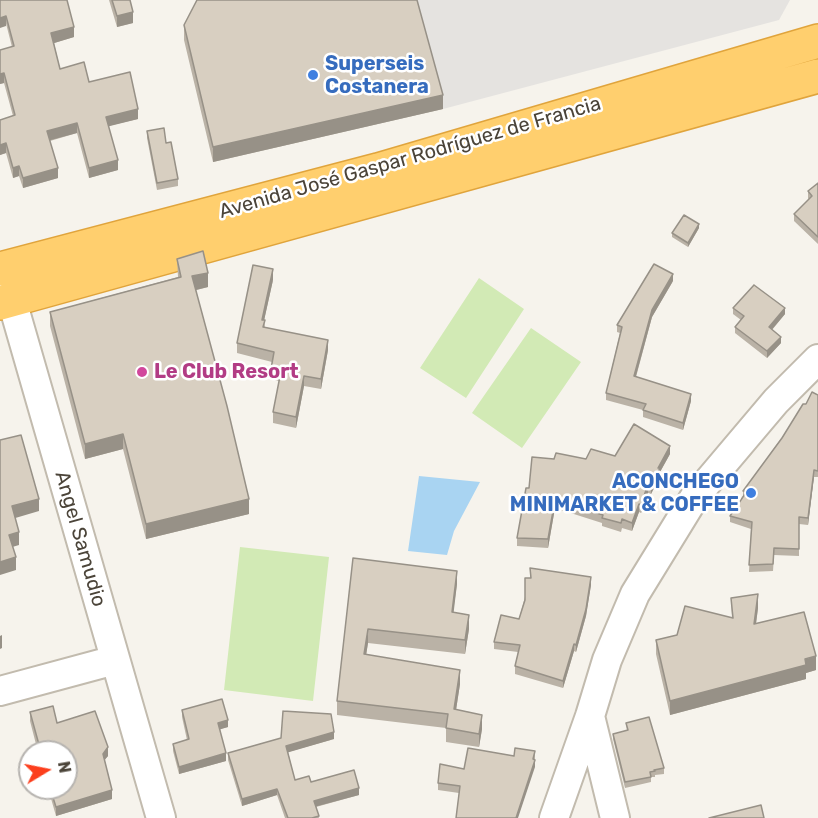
<!DOCTYPE html>
<meta charset="utf-8">
<style>
body{margin:0}
#map{position:relative;width:818px;height:818px;overflow:hidden;background:#f6f3ec;font-family:Rubik,sans-serif}
canvas{display:block}
.north{position:absolute;left:18px;top:740px;width:60px;height:60px;box-sizing:border-box;background:#fff;border:2px solid #b7b4b0;border-radius:50%;rotate:80deg;font-size:16px;font-weight:700;line-height:24px;text-align:center;color:#4b4439}
.north::after{content:'';display:block;margin:auto;width:21px;height:27px;background:#fc3f1d;clip-path:polygon(50% 0,100% 100%,50% 72%,0 100%)}
</style>
<div id="map">
<canvas width="818" height="818"></canvas>
<div class="north">N</div>
</div>
<script>
const ctx = document.querySelector('canvas').getContext('2d');
ctx.lineJoin = 'round';
function fill(path, color) {
  ctx.fillStyle = color;
  ctx.fill(path, 'evenodd');
}
function shape(rows) {
  const path = new Path2D();
  for (const r of rows) {
    path.moveTo(r[0], r[1]);
    for (let i = 2; i < r.length; i += 2) path.lineTo(r[i], r[i + 1]);
  }
  return path;
}
function stroke(path, color, width, dash) {
  ctx.strokeStyle = color;
  ctx.lineWidth = width;
  ctx.lineCap = dash ? 'butt' : 'round';
  ctx.setLineDash(dash || []);
  ctx.stroke(path);
}
function write(font, color, halo, rows, align = 'center') {
  ctx.font = font + ' Rubik,sans-serif';
  ctx.lineWidth = 5;
  ctx.setLineDash([]);
  ctx.textBaseline = 'middle';
  ctx.strokeStyle = halo;
  ctx.fillStyle = color;
  for (const [text, x, y, turn = 0] of rows) {
    ctx.save();
    ctx.translate(x, y);
    ctx.rotate((+turn || 0) * Math.PI / 180);
    ctx.textAlign = isNaN(turn) ? turn : align;
    if (halo) ctx.strokeText(text, 0, 0);
    ctx.fillText(text, 0, 0);
    ctx.restore();
  }
}
fill(shape([
 [479,278,524,309,466,398,420,368],
 [531,328,581,362,522,448,472,413],
 [240,547,329,557,313,701,224,690]
]), '#d2eab5');
fill(shape([
 [413,0,790,0,779,20,443,109]
]), '#e5e3e0');
fill(shape([
 [419,476,480,482,454,531,447,555,408,551]
]), '#a9d4f2');
const minor = shape([
 [6,280,161,818],
 [0,691,115,660],
 [590,716,615,818],
 [554,818,590,716,607,660,635,594,694,498,776,401,818,359]
]);
const highway = shape([
 [0,269,378,170,818,41],
 [0,303,818,76]
]);
stroke(minor, '#c2bbae', 32);
stroke(highway, '#e0a43c', 36);
stroke(minor, '#fff', 28);
stroke(highway, '#ffcf6e', 33);
fill(shape([
 [0,0,74,37,54,43,60,69,89,82,138,119,108,126,118,170,89,178,77,133,50,141,58,178,23,188,19,176,13,178,6,153,0,155,0,120,13,116,4,83,0,84,12,47],
 [109,0,130,0,133,23,117,27],
 [184,25,443,109,213,162,184,40],
 [147,131,166,143,178,179,178,186,157,190,147,138],
 [818,183,818,244,794,221,794,214,809,200,808,198,808,191],
 [699,228,688,247,672,237,672,233],
 [177,259,208,287,196,290,249,514,146,539,123,449,85,459,50,326,50,312,178,277],
 [273,280,264,320,265,327,328,350,321,389,304,386,296,428,273,423,273,412,279,381,271,379,271,369,272,362,237,353,237,343],
 [673,281,652,317,636,377,691,401,683,430,643,417,643,410,606,400,606,393,620,333,617,332,617,325],
 [733,308,785,314,772,330,781,343,767,358,735,333,735,327,741,320,733,314],
 [818,395,818,477,814,477,808,525,799,524,799,556,774,555,773,571,749,572,751,529,730,522,730,516,743,496,743,491,806,404],
 [670,454,660,472,660,476,651,494,648,493,641,513,639,512,632,531,622,528,621,532,602,526,602,523,555,508,548,548,517,546,517,538,529,488,554,459,586,459,615,456],
 [353,558,457,584,453,612,469,629,465,654,368,643,366,655,460,684,456,710,482,729,479,747,446,742,446,728,337,715,337,701],
 [530,568,591,585,586,616,576,652,574,651,563,688,515,674,515,666,518,652,494,649,494,642,519,619,530,578],
 [731,598,758,608,756,624,816,670,806,673,806,679,670,715,656,654,656,640,677,635,732,618],
 [182,710,228,727,220,729,226,761,179,774,173,751,173,744,187,740,182,717],
 [30,712,57,723,108,756,104,760,112,799,56,816,48,788,66,788,66,752,38,752,30,721],
 [626,723,664,768,664,774,655,775,655,777,651,777,651,782,625,788,613,739,613,734,627,731],
 [334,739,288,752,295,780,311,782,359,795,316,807,319,818,285,818,277,795,242,806,228,760,228,753],
 [535,751,535,767,459,793,438,790,438,783,514,756]
]), '#bab2a6');
fill(shape([
 [133,12,133,23,117,27,117,16],
 [6,16,6,26,0,28,0,18],
 [74,27,74,37,51,44,51,33],
 [4,73,4,83,0,84,0,74],
 [443,95,443,109,213,162,213,147],
 [138,109,138,119,106,127,106,117],
 [77,123,77,133,47,141,47,131],
 [6,143,6,153,0,155,0,145],
 [118,160,118,170,89,178,89,168],
 [19,166,19,176,13,178,13,168],
 [58,168,58,178,23,188,23,178],
 [699,224,699,228,688,247,688,243],
 [273,269,273,280,262,330,262,320],
 [208,273,208,287,192,291,192,276],
 [673,274,673,281,652,317,634,383,634,376,652,310],
 [785,308,785,314,769,333,769,327],
 [781,337,781,343,767,358,767,351],
 [328,340,328,350,321,389,321,379],
 [304,376,304,386,296,428,296,417],
 [691,394,691,401,683,430,683,423],
 [123,434,123,449,85,459,85,444],
 [670,446,670,454,660,472,660,476,651,494,651,486,658,468],
 [814,470,814,477,808,525,808,518],
 [648,484,648,493,641,513,641,505],
 [39,499,39,511,12,519,12,506],
 [249,499,249,514,146,539,146,524],
 [555,500,555,508,548,548,548,539],
 [639,504,639,512,632,531,632,523],
 [19,532,19,545,9,548,9,535],
 [16,557,16,570,0,575,0,562],
 [457,571,457,584,452,626,452,612],
 [591,577,591,585,586,616,576,652,576,645],
 [758,594,758,608,754,638,754,624],
 [469,615,469,629,465,654,465,640],
 [368,629,368,643,364,668,364,654],
 [2,635,2,648,0,649,0,636],
 [574,644,574,651,563,688,563,681],
 [816,656,816,670,806,673,806,679,670,715,670,701],
 [460,670,460,684,454,723,454,709],
 [482,715,482,729,479,747,479,734],
 [228,720,228,727,218,730,218,723],
 [334,732,334,739,286,753,286,746],
 [108,747,108,756,103,762,103,754],
 [226,753,226,761,179,774,179,767],
 [535,760,535,767,518,818,516,818],
 [359,788,359,795,314,807,314,801],
 [277,789,277,795,242,806,242,799],
 [112,790,112,799,56,816,56,807]
]), '#979187');
const building = shape([
 [0,0,67,0,74,27,51,33,60,69,84,62,89,82,130,72,138,109,106,117,118,160,89,168,77,123,47,131,58,168,23,178,19,166,13,168,6,143,0,145,0,120,15,115,4,73,0,74,0,50,14,46,6,16,0,18,0,0],
 [112,0,130,0,133,12,117,16,112,0],
 [197,0,417,0,443,95,213,147,184,25,197,0],
 [164,128,166,143,171,142,178,179,157,183,147,131,164,128],
 [818,183,818,237,794,214,812,196,808,191,818,183],
 [684,215,699,224,688,243,672,233,684,215],
 [203,251,208,273,192,276,227,406,249,499,146,524,123,434,85,444,50,312,181,277,177,259,203,251],
 [654,264,673,274,652,310,634,376,691,394,683,423,643,410,646,404,606,393,622,327,617,325,654,264],
 [253,265,273,269,262,320,265,320,263,327,328,340,321,379,304,376,296,417,273,412,281,371,271,369,274,352,237,343,253,265],
 [754,285,785,308,769,327,781,337,767,351,735,327,744,316,733,308,754,285],
 [812,392,818,395,818,471,814,470,808,518,799,517,799,549,774,548,773,564,749,565,752,522,730,516,747,491,743,491,782,438,803,404,806,404,812,392],
 [634,424,670,446,658,468,660,468,651,486,648,484,641,505,639,504,632,523,622,519,621,523,602,518,603,515,555,500,548,539,517,538,526,488,529,488,532,457,554,459,556,453,586,459,591,449,615,456,634,424],
 [21,435,39,499,12,506,19,532,9,535,16,557,0,562,0,440,21,435],
 [353,558,457,571,452,612,469,615,465,640,368,629,364,654,460,670,454,709,482,715,479,734,446,728,448,714,337,701,353,558],
 [530,568,591,577,586,609,576,645,574,644,563,681,515,666,520,645,494,642,501,615,519,619,525,600,525,578,531,578,530,568],
 [758,594,754,624,804,612,816,656,805,659,806,665,670,701,656,640,677,635,685,606,733,618,731,598,758,594],
 [222,699,228,720,218,723,226,753,179,767,173,744,189,739,182,710,222,699],
 [53,706,57,723,95,711,108,747,103,754,112,790,56,807,50,788,66,788,66,752,41,752,30,712,53,706],
 [283,711,331,714,334,732,286,746,295,780,309,776,311,782,354,770,359,788,314,801,319,816,312,818,288,818,277,789,242,799,228,753,281,738,283,711],
 [649,717,664,768,654,770,655,771,650,772,651,777,625,782,613,734,628,730,626,723,649,717],
 [468,748,514,756,515,748,535,751,533,759,535,760,516,818,456,818,460,786,438,783,440,764,464,769,468,748],
 [761,805,764,818,709,818,761,805]
]);
fill(building, '#d8cfc1');
stroke(building, '#979187', 1.5);
for (const [x, y, r, color] of [
 [313,75,6,"#3f7fe0"],
 [142,372,6,"#d1479c"],
 [751,493,6,"#3f7fe0"]
]) {
  const dot = new Path2D();
  dot.arc(x, y, r, 0, 2 * Math.PI);
  ctx.fillStyle = color;
  ctx.fill(dot);
  stroke(dot, '#fff', 2);
}
write('bold 20px', '#366cbe', '#fff', [
 ["Superseis",325,64],
 ["Costanera",325,87],
 ["ACONCHEGO",739,482,"right"],
 ["MINIMARKET & COFFEE",739,505,"right"]
], 'left');
write('20px', '#4b4439', '#fff', [
 ["Avenida José Gaspar Rodríguez de Francia",410,158,-16],
 ["Angel Samudio",80,539,74]
]);
write('bold 20px', '#b23c85', '#fff', [
 ["Le Club Resort",154,372]
], 'left');
</script>
